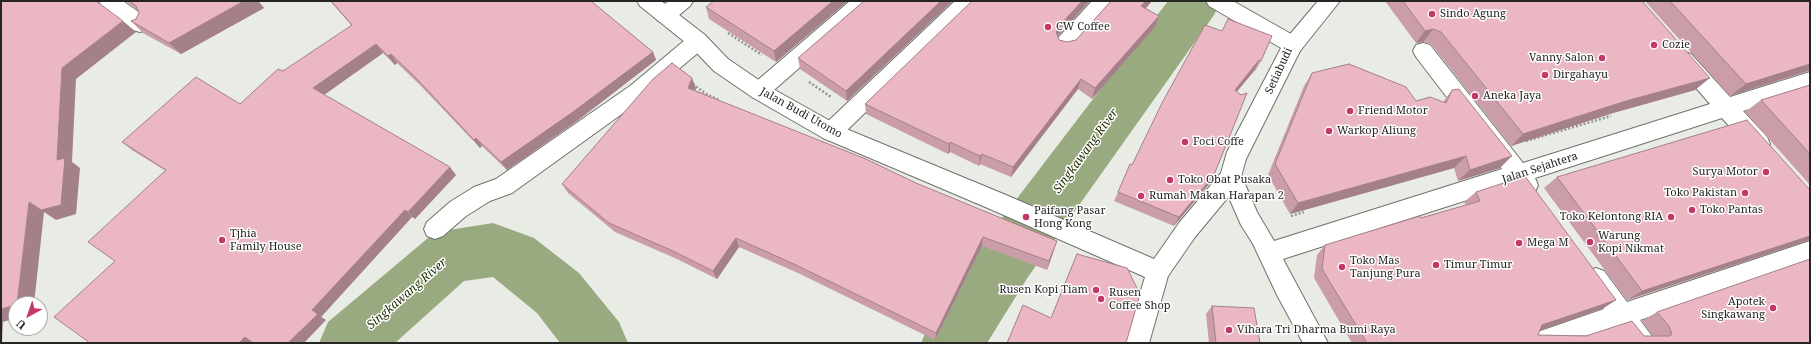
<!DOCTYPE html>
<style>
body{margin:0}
#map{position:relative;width:1811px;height:344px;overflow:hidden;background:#e9ebe5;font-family:"Noto Serif",serif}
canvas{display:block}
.frame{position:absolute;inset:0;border:2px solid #252624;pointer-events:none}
.north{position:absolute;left:8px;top:296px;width:40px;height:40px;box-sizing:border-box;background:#fff;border:1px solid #a8a8a7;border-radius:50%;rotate:220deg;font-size:11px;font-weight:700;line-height:16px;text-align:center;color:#252624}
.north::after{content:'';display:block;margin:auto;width:14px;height:18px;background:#c43769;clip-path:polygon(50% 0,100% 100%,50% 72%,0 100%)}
</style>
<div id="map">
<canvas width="1811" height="344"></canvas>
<div class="frame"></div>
<div class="north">U</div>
</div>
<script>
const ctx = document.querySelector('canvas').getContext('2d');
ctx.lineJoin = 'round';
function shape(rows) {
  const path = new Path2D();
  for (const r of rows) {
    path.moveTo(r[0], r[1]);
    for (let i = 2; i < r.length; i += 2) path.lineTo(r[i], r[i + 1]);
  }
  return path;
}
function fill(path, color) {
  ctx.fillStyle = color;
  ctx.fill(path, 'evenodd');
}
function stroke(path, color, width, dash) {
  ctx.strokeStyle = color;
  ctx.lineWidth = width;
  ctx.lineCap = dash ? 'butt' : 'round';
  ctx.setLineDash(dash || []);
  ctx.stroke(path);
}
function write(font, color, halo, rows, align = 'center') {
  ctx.font = font + ' "Noto Serif",serif';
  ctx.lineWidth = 3;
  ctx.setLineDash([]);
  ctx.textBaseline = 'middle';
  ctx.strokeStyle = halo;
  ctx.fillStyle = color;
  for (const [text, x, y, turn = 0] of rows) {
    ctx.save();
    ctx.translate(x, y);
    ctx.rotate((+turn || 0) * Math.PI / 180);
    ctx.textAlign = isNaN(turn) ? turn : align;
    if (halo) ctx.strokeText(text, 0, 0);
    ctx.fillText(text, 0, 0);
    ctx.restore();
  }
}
fill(shape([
 [1168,1,1221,1,1214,15,1028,277,987,343,921,343,930,322,986,239,1168,1],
 [493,223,534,238,579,273,619,322,628,343,560,343,537,313,493,277,464,281,395,343,319,343,328,322,428,238,449,230,493,223]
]), '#9aaa80');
const minor = shape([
 [99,1,123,1,147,18,150,24,147,30,140,32,133,30,102,6,99,1],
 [669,1,693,1,690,6,672,21,665,23,658,21,655,15,658,9,669,1],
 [850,1,873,1,870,6,766,97,759,100,752,97,749,91,752,85,850,1],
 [955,1,978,1,975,6,839,138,831,141,823,138,820,132,823,126,955,1],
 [1092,1,1114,1,1111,6,1072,50,1065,52,1058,50,1055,44,1058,38,1092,1],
 [1318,1,1340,1,1300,51,1293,53,1286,51,1283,45,1286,39,1318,1],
 [698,33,705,35,708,41,705,47,644,98,512,193,490,201,466,216,443,236,435,239,427,236,424,229,427,222,450,202,474,187,496,179,630,86,691,35,698,33],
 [1423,43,1430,45,1523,163,1710,104,1677,66,1674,60,1677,54,1684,52,1691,54,1730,97,1810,72,1810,90,1743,111,1767,137,1770,144,1767,151,1759,153,1751,151,1722,118,1535,178,1538,185,1535,192,1527,195,1519,192,1514,185,1283,259,1328,343,1303,343,1277,295,1253,244,1241,225,1220,177,1223,170,1231,167,1239,170,1257,212,1274,241,1502,169,1416,57,1413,51,1416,45,1423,43],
 [1810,241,1810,261,1640,320,1651,335,1654,343,1628,343,1617,328,1572,343,1526,343,1529,335,1604,309,1584,279,1588,271,1596,268,1604,271,1627,302,1810,241]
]);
const major = shape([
 [637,1,661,1,705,35,728,59,766,85,839,126,1006,195,1154,259,1179,223,1221,173,1227,152,1281,48,1209,6,1206,1,1233,1,1300,39,1303,45,1246,159,1239,184,1195,237,1168,276,1149,343,1125,343,1145,277,990,209,823,138,752,97,714,71,691,47,640,6,637,1]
]);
stroke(minor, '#6f726c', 2);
stroke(major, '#6f726c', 2);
stroke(shape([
 [728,33,762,55],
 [809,82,831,97],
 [693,84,706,94,719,100],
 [1526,141,1611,116],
 [1291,216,1304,212]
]), '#939591', 2.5, [2, 2]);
fill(minor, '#fff');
fill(major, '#fff');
fill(shape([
 [126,1,258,1,264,8,181,54,143,33,131,21,136,19,139,13,138,10],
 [330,1,591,1,653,52,656,60,577,121,507,170,482,146,480,148,421,86,397,63,395,65,383,53,324,95,456,175,415,219,412,217,321,317,326,320,115,261,166,171,132,150,122,142,240,104,283,71,352,26],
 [848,1,776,62,709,19,706,7],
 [864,1,953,1,847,101,800,69,798,58],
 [1111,1,1152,1,1146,8,1159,16,1155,27,1092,99,1078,89,1011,177,980,164,979,166,950,152,948,154,866,114,865,104,1058,36,1059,40,1067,42,1076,40],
 [1385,1,1642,1,1695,90,1613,113,1511,146,1431,44,1423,42,1416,43],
 [1645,1,1810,1,1810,71,1730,96],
 [1222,31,1261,61,1255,71,1254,71,1237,91,1209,184,1174,226,1114,201,1118,192,1132,165],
 [1312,73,1416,101,1443,102,1452,90,1500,168,1458,181,1454,168,1290,214,1268,175,1304,86],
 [1810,85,1810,185,1745,112,1761,100],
 [696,88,695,90,1054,250,1047,270,982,246,935,340,798,273,739,247,717,279,677,259,615,232,568,193,562,184],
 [1557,177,1810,190,1810,240,1627,300,1544,188],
 [1476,192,1616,300,1602,309,1540,330,1538,335,1653,336,1642,321,1657,312,1810,343,1352,343,1314,278,1317,255,1325,245,1466,205,1464,202],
 [1212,306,1260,343,1209,343,1206,314]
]), '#ca9da8');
fill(shape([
 [244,1,258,1,264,8,181,54,169,43],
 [833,1,848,1,776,62,774,51],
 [941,1,953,1,847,101,846,91],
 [1082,1,1090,1,1057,37,1056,32,1059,26],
 [1146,1,1152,1,1138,17,1141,6],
 [1159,16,1155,27,1092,99,1095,88],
 [123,21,136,32,76,79,72,162,80,168,76,214,56,220,44,212,34,304,17,304,29,202,62,68],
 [1433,29,1423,42,1416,43,1425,31],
 [376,44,383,53,321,97,313,88],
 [653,52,656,60,577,121,507,170,501,162],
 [391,54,397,63,395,65,388,56],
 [1259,60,1254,71,1230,100,1235,90],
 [1810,64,1810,70,1730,96,1746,84],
 [692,78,696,88,692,98,688,88],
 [1710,78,1695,90,1613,113,1511,146,1523,134,1626,101],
 [1081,79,1078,89,1011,177,1013,167],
 [476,138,482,146,480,148,474,140],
 [950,142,950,152,948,154,949,144],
 [982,154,980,164,979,166,980,156],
 [1466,156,1454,168,1290,214,1298,203],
 [1512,156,1500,168,1458,181,1470,170],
 [450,167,456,175,415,219,408,212],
 [1214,175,1209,184,1174,226,1179,217],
 [405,210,412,217,321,317,326,320,304,343,288,343,312,310],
 [1810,236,1810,240,1627,300,1642,291],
 [983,237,982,246,935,340,936,333],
 [736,238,739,247,717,279,713,271],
 [1057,241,1054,250,1047,270,1049,261],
 [1616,300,1602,309,1529,334,1542,325],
 [16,305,16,318,3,322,2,343,1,343,1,309],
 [245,337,254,343,239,343]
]), '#a48088');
const building = shape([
 [1,1,96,1,123,21,62,68,57,160,65,158,61,205,41,210,29,202,17,304,16,304,16,305,1,309,1,1],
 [130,1,244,1,169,43,131,21,136,19,139,13,136,6,130,1],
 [331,1,591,1,653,52,573,112,501,162,476,138,474,140,415,77,391,54,388,56,376,44,313,88,450,167,408,212,405,210,312,310,318,314,288,343,253,343,245,337,239,343,90,343,54,317,115,261,88,242,166,170,122,142,196,77,240,104,278,69,283,71,352,25,331,1],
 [714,1,833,1,774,51,706,7,714,1],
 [864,1,941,1,846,91,798,58,864,1],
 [972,1,1082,1,1059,26,1056,32,1059,40,1067,42,1076,40,1111,1,1146,1,1141,6,1159,16,1095,88,1081,79,1013,167,982,154,980,156,950,142,949,144,865,104,972,1],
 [1403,1,1642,1,1710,78,1626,101,1523,134,1441,32,1433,29,1425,31,1403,1],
 [1670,1,1810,1,1810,64,1746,84,1670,1],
 [1228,19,1272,36,1261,61,1259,60,1235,90,1241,95,1247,93,1214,175,1179,217,1118,192,1130,164,1132,165,1163,101,1205,25,1222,31,1228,19],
 [672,63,692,78,688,88,866,159,916,183,1057,241,1049,261,983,237,936,333,796,265,736,238,713,271,673,251,609,223,562,184,653,79,672,63],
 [1349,64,1406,87,1416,101,1430,97,1446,103,1452,90,1459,89,1512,156,1470,170,1466,156,1298,203,1275,164,1312,73,1349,64],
 [1810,85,1810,154,1761,100,1810,85],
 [1747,120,1810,190,1810,236,1642,291,1557,177,1747,120],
 [1525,176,1616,300,1542,325,1538,335,1586,336,1632,321,1644,336,1670,336,1672,334,1669,326,1657,312,1810,259,1810,343,1367,343,1322,269,1325,245,1420,216,1421,218,1480,201,1476,192,1525,176],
 [1077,254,1127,268,1140,294,1126,343,1007,343,1023,305,1051,318,1077,254],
 [1212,306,1254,308,1260,343,1216,343,1212,306]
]);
fill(building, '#ebb7c3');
stroke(building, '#a48088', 1);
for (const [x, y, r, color] of [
 [1432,14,4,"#c43769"],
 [1048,27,4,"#c43769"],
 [1654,45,4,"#c43769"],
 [1602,58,4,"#c43769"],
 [1545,75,4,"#c43769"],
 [1475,96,4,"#c43769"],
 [1350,111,4,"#c43769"],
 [1329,131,4,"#c43769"],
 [1185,142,4,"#c43769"],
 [1766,172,4,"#c43769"],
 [1170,180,4,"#c43769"],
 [1745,193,4,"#c43769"],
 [1141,196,4,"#c43769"],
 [1692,210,4,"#c43769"],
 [1026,217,4,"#c43769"],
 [1671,217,4,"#c43769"],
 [222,240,4,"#c43769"],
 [1590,242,4,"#c43769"],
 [1519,243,4,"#c43769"],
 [1436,265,4,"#c43769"],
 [1342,267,4,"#c43769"],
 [1096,290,4,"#c43769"],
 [1101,299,4,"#c43769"],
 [1773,308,4,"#c43769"],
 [1229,330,4,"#c43769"]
]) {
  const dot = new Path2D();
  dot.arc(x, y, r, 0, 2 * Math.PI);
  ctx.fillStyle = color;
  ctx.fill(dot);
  stroke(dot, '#fff', 1.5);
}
write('11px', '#252624', '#fff', [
 ["Sindo Agung",1440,14],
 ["CW Coffee",1056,27],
 ["Cozie",1662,45],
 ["Vanny Salon",1594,58,"right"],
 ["Dirgahayu",1553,75],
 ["Aneka Jaya",1483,96],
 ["Friend Motor",1358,111],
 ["Warkop Aliung",1337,131],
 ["Foci Coffe",1193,142],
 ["Surya Motor",1758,172,"right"],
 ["Toko Obat Pusaka",1178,180],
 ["Toko Pakistan",1737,193,"right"],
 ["Rumah Makan Harapan 2",1149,196],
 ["Toko Pantas",1700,210],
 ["Paifang Pasar",1034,211],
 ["Hong Kong",1034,224],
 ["Toko Kelontong RIA",1663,217,"right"],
 ["Tjhia",230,234],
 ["Family House",230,247],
 ["Warung",1598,236],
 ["Kopi Nikmat",1598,249],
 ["Mega M",1527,243],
 ["Toko Mas",1350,261],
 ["Tanjung Pura",1350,274],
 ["Timur Timur",1444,265],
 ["Rusen Kopi Tiam",1088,290,"right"],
 ["Rusen",1109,293],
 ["Coffee Shop",1109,306],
 ["Apotek",1765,302,"right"],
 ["Singkawang",1765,315,"right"],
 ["Vihara Tri Dharma Bumi Raya",1237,330]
], 'left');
write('11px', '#252624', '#fff', [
 ["Setiabudi",1279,71,-65],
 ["Jalan Budi Utomo",801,113,29],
 ["Jalan Sejahtera",1540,168,-18]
]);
write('italic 12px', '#223000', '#fff', [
 ["Singkawang River",1086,151,-54],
 ["Singkawang River",407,294,-41]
]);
</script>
